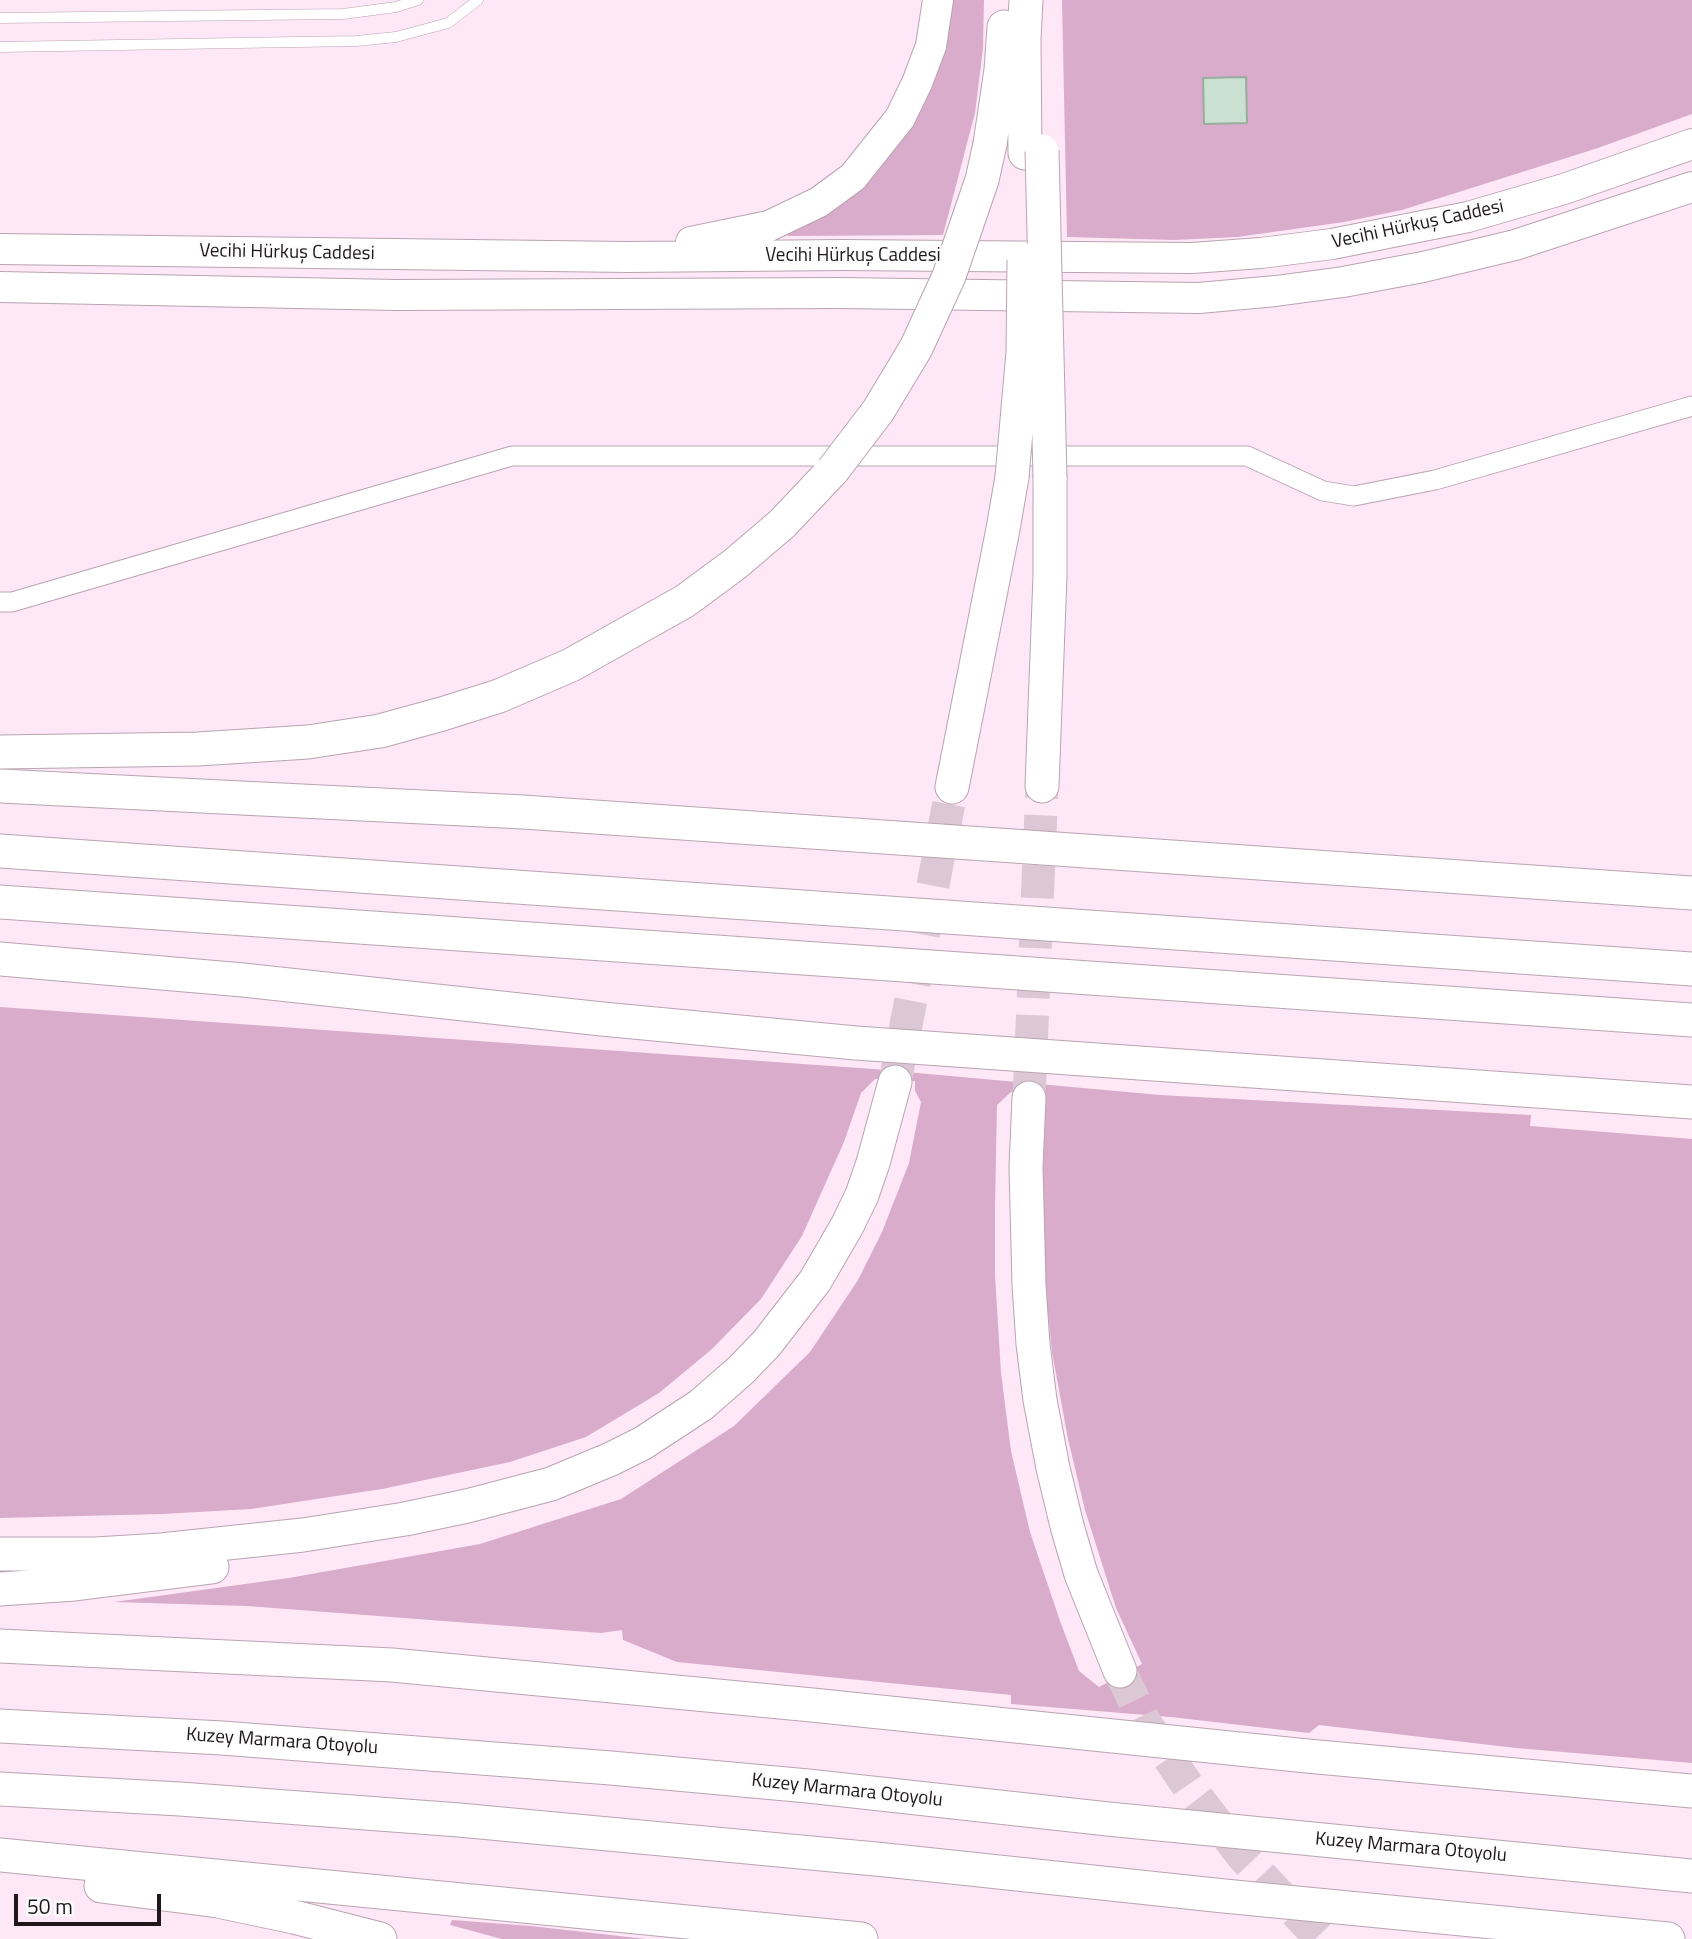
<!DOCTYPE html>
<meta charset="utf-8">
<style>
body{margin:0}
#map{position:relative;width:1692px;height:1939px;overflow:hidden;background:#fee7f6;font-family:"Titillium Web",sans-serif}
canvas{display:block}
.scale{position:absolute;left:14px;top:1894px;width:147px;height:32px;box-sizing:border-box;border:4px solid #1e171c;border-top:0;padding-left:9px;font-size:21px;line-height:24px;white-space:nowrap;color:#1e171c;-webkit-text-stroke:5px #fcfcfc;paint-order:stroke}
</style>
<div id="map">
<canvas width="1692" height="1939"></canvas>
<div class="scale">50 m</div>
</div>
<script>
const ctx = document.querySelector('canvas').getContext('2d');
ctx.lineJoin = 'round';
function fill(path, color) {
  ctx.fillStyle = color;
  ctx.fill(path, 'evenodd');
}
function shape(rows) {
  const path = new Path2D();
  for (const r of rows) {
    path.moveTo(r[0], r[1]);
    for (let i = 2; i < r.length; i += 2) path.lineTo(r[i], r[i + 1]);
  }
  return path;
}
function stroke(path, color, width, dash) {
  ctx.strokeStyle = color;
  ctx.lineWidth = width;
  ctx.lineCap = dash ? 'butt' : 'round';
  ctx.setLineDash(dash || []);
  ctx.stroke(path);
}
function write(font, color, halo, rows, align = 'center') {
  ctx.font = font + ' "Titillium Web",sans-serif';
  ctx.lineWidth = 5;
  ctx.setLineDash([]);
  ctx.textBaseline = 'middle';
  ctx.strokeStyle = halo;
  ctx.fillStyle = color;
  for (const [text, x, y, turn = 0] of rows) {
    ctx.save();
    ctx.translate(x, y);
    ctx.rotate((+turn || 0) * Math.PI / 180);
    ctx.textAlign = isNaN(turn) ? turn : align;
    if (halo) ctx.strokeText(text, 0, 0);
    ctx.fillText(text, 0, 0);
    ctx.restore();
  }
}
fill(shape([
 [947,0,984,0,983,48,975,113,943,235,788,236,786,234,847,193],
 [1062,0,1692,0,1692,114,1598,148,1402,210,1344,222,1237,237,1174,240,1067,237],
 [0,1007,873,1069,1160,1095,1531,1115,1530,1126,1692,1139,1692,1763,1516,1748,1319,1725,1309,1733,1171,1717,1011,1704,1011,1695,677,1662,623,1640,622,1630,601,1633,247,1606,114,1602,289,1578,480,1544,621,1499,734,1426,810,1352,858,1280,882,1232,909,1163,921,1102,915,1091,915,1081,875,1079,861,1093,844,1142,802,1236,761,1299,712,1349,659,1393,586,1437,510,1462,382,1489,251,1509,162,1514,0,1518],
 [1011,1092,1038,1096,1044,1273,1052,1352,1068,1439,1085,1510,1116,1608,1142,1664,1099,1687,1079,1671,1060,1621,1030,1532,1011,1451,1001,1373,995,1275,995,1206,997,1105],
 [452,1920,531,1926,646,1939,502,1939,450,1925]
]), '#daaccb');
const building = shape([
 [1246,77,1247,123,1204,124,1203,78,1246,77]
]);
fill(building, '#cae1d2');
stroke(building, '#97ad9f', 2);
stroke(shape([
 [895,1082,952,787],
 [1029,1098,1042,786],
 [1120,1671,1144,1721,1188,1786,1245,1859,1321,1939]
]), '#dcc8d5', 33, [33, 17]);
const lane = shape([
 [0,18,343,14,396,7,418,0],
 [0,47,356,41,396,37,448,23,478,0]
]);
const street = shape([
 [0,602,12,602,512,456,1247,456,1323,491,1354,496,1435,480,1692,406]
]);
const primary = shape([
 [691,242,769,226,819,202,853,177,900,118,917,83,931,46,938,0],
 [0,249,628,257,843,255,1192,258,1261,253,1332,244,1468,217,1564,189,1692,144],
 [0,287,396,295,840,293,1199,298,1276,291,1343,282,1423,267,1515,245,1692,187]
]);
const highway = shape([
 [990,144,1001,70,1004,27],
 [1025,153,1024,39,1026,0],
 [0,752,198,749,308,742,380,731,442,714,499,696,571,665,685,601,735,564,782,524,833,470],
 [0,786,523,812,1692,893],
 [1042,786,1050,576,1050,478],
 [952,787,1003,529,1012,477],
 [0,851,1692,969],
 [0,902,1692,1020],
 [0,959,243,980,602,1019,856,1043,1692,1102],
 [1029,1098,1026,1167,1029,1285,1033,1344,1040,1400,1053,1468,1067,1526,1081,1574,1120,1671],
 [0,1554,96,1554,161,1550,303,1535,405,1519,467,1506,551,1484,611,1459,643,1443,701,1405,741,1370,767,1343,815,1281,847,1226,862,1195,873,1163,895,1082],
 [0,1589,75,1584,212,1567],
 [0,1646,392,1665,812,1705,1307,1756,1692,1791],
 [0,1726,222,1738,611,1768,808,1786,1108,1819,1692,1876],
 [0,1789,180,1799,459,1820,886,1860,1224,1896,1668,1939],
 [0,1855,861,1939],
 [101,1886,218,1901,294,1917,380,1939]
]);
stroke(lane, '#b9a4b2', 11);
stroke(street, '#b9a4b2', 21);
stroke(primary, '#b9a4b2', 32);
stroke(highway, '#b9a4b2', 35);
stroke(lane, '#fff', 10);
stroke(street, '#fff', 19);
stroke(primary, '#fff', 30);
stroke(highway, '#fff', 33);
const highwayBridge = shape([
 [1042,151,1050,478],
 [833,470,878,411,916,348,949,276,982,180,990,144],
 [1012,477,1023,352,1024,260]
]);
stroke(highwayBridge, '#b9a4b2', 35, []);
stroke(highwayBridge, '#fff', 33);
write('19px', '#1e171c', '#fcfcfc', [
 ["Vecihi Hürkuş Caddesi",1418,225,-12],
 ["Vecihi Hürkuş Caddesi",287,253,1],
 ["Vecihi Hürkuş Caddesi",853,256],
 ["Kuzey Marmara Otoyolu",282,1742,4],
 ["Kuzey Marmara Otoyolu",847,1791,6],
 ["Kuzey Marmara Otoyolu",1411,1848,5]
]);
</script>
